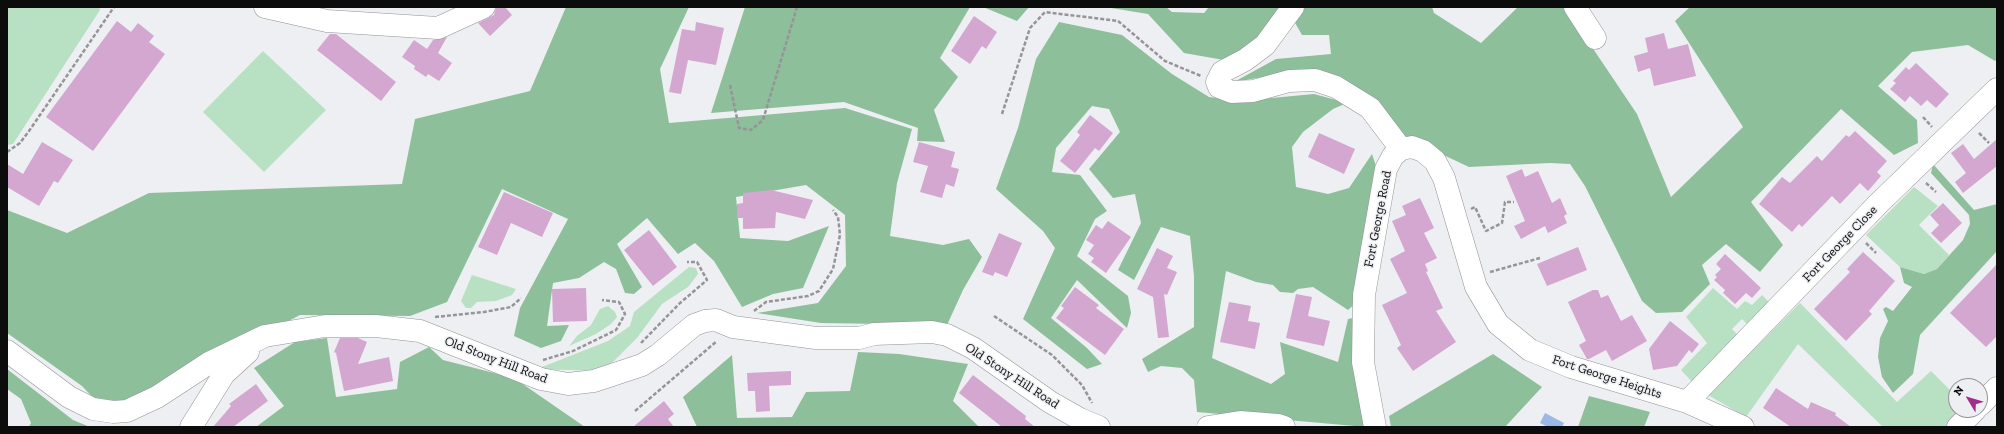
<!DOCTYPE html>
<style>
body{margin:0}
#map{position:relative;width:2004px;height:434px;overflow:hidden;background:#eeeff2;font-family:"Zilla Slab",serif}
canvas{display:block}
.frame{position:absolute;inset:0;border:8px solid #0c0c0d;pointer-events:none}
.north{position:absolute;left:1948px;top:378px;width:40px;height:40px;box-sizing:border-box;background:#eeeff2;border:1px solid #949496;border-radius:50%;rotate:308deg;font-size:11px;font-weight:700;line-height:16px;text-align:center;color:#0c0c0d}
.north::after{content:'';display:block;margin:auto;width:14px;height:18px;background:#a12e8a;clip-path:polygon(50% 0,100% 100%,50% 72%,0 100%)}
</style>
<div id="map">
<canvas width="2004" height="434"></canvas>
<div class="frame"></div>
<div class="north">N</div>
</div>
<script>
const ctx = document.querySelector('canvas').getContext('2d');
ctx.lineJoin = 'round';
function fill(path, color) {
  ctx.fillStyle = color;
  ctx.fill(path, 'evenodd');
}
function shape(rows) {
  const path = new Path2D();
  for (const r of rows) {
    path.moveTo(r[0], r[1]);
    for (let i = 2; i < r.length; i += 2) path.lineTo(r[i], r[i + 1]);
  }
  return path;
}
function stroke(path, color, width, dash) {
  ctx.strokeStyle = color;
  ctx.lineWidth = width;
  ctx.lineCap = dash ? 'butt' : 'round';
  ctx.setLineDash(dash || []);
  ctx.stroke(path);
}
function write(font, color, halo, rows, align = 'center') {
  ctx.font = font + ' "Zilla Slab",serif';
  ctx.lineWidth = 3;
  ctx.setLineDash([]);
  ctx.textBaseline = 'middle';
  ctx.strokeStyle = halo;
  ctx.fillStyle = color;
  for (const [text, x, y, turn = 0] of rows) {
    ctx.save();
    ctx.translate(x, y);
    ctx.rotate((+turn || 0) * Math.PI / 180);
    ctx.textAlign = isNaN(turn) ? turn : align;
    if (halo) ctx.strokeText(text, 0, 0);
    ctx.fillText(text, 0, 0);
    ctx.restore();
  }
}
fill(shape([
 [7,7,99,7,100,10,13,144,7,145],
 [263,51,326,110,264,172,203,112],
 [1914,187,1938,206,1919,225,1949,255,1937,269,1924,274,1900,267,1866,235],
 [689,267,696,268,698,274,688,287,662,304,637,338,613,362,599,371,537,369,608,341,630,326,634,312],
 [472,275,516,289,512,295,496,301,477,302,471,308,466,308,461,301],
 [1713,288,1737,309,1745,301,1752,305,1762,295,1771,304,1750,327,1742,319,1732,329,1739,336,1693,383,1681,370,1707,343,1686,317],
 [1800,303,1897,402,1931,371,1956,396,1956,410,1962,410,1946,427,1883,427,1798,344,1746,417,1708,395],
 [608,306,615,312,617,317,611,324,596,334,569,346,577,336,591,325,600,309]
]), '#b8e0c2');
fill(shape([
 [566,7,689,7,660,69,669,123,845,108,912,129,897,183,890,236,943,245,969,239,982,257,963,290,947,325,821,323,757,313,818,303,846,266,845,215,806,185,736,197,740,238,788,241,829,226,803,288,773,294,742,307,714,261,695,243,678,254,647,218,617,244,642,287,634,294,625,293,616,269,604,262,579,278,553,283,547,326,569,325,561,341,541,348,514,336,520,308,568,219,502,189,447,302,410,316,300,315,124,408,98,403,82,386,7,333,7,210,67,233,149,193,402,184,415,119,530,91],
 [745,7,970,7,940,58,958,77,934,110,945,142,917,141,918,128,844,102,711,113],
 [983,7,1029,7,1017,21],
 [1105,7,1166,7,1172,12,1204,13,1209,7,1286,7,1253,48,1224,60,1184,53,1148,14],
 [1304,7,1432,7,1434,13,1481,43,1518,7,1565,7,1637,114,1671,197,1743,127,1675,21,1690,7,1997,7,1997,59,1995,61,1968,45,1912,52,1878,86,1917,120,1918,143,1894,155,1841,109,1751,202,1783,245,1760,272,1726,244,1702,265,1710,284,1682,312,1656,313,1642,301,1585,186,1570,164,1550,163,1469,167,1403,136,1378,102,1280,74,1234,82,1276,59,1331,54,1329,35,1302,35,1294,21],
 [1059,22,1122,35,1172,74,1209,97,1240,101,1314,94,1347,103,1333,109,1303,132,1292,147,1296,187,1328,194,1349,188,1372,154,1378,172,1358,301,1348,310,1313,287,1298,289,1293,293,1280,292,1273,285,1256,282,1226,271,1212,358,1271,384,1285,374,1280,342,1338,362,1348,319,1357,317,1366,427,1197,412,1194,380,1182,368,1161,366,1148,372,1142,359,1194,327,1194,276,1190,236,1161,227,1134,280,1118,270,1141,223,1135,194,1113,198,1089,169,1120,132,1109,109,1092,106,1056,148,1052,172,1080,175,1107,211,1095,219,1077,256,1128,296,1131,313,1127,328,1077,280,1051,318,1087,348,1102,364,1087,369,1023,319,1055,248,1043,231,996,189,1018,128,1036,59],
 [1933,164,1974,210,1997,204,1997,251,1920,335,1913,374,1893,393,1882,377,1878,357,1880,338,1888,321,1883,309,1886,307,1893,311,1912,287,1904,283,1900,267,1924,274,1937,269,1963,240,1970,224,1969,215,1931,173],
 [327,338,336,397,397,389,400,362,429,347,443,360,514,378,585,427,256,427,284,406,254,368,295,342],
 [858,352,899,354,968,364,953,401,979,427,697,427,683,397,732,355,737,418,792,417,806,392,850,391],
 [1493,354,1542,387,1505,427,1391,427,1389,416],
 [7,369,73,420,90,427,29,427,31,423,21,399,7,389],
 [1589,396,1650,412,1644,427,1578,427]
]), '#8dbf9b');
fill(shape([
 [1545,413,1564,423,1562,427,1548,427,1540,423]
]), '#9db8e7');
fill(shape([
 [496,7,505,7,512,15,490,36,478,23,494,15],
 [974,16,997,32,986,49,982,46,970,64,951,51],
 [117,21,131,32,138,23,154,36,149,42,165,54,93,151,46,117],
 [696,22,724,28,716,65,688,60,681,94,669,92,682,29,695,31],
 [1664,33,1668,49,1688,44,1696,76,1654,86,1650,68,1638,72,1634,56,1648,52,1645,38],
 [330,34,336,34,396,82,381,101,317,50],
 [447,37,438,53,452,63,439,81,428,74,426,77,414,69,415,66,402,57,414,40,427,49,433,40],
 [1916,63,1949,94,1936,108,1927,100,1921,106,1910,96,1905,102,1890,89,1896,83,1893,81,1906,67,1909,70],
 [1090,115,1113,133,1099,151,1095,148,1075,173,1060,161,1080,135,1077,132],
 [1855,131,1887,161,1877,172,1881,176,1868,191,1860,183,1840,204,1832,196,1802,227,1799,224,1792,232,1759,204,1782,177,1790,183,1817,156,1822,161,1846,135,1849,137],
 [1319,133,1355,149,1344,174,1308,157],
 [1997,139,1997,166,1963,193,1955,182,1966,173,1951,153,1963,144,1974,159],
 [42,142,73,160,58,183,54,181,39,206,7,187,7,164,23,174],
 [919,142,955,152,951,167,959,169,954,187,946,184,942,198,920,192,928,166,913,162],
 [1522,169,1525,177,1538,171,1552,203,1560,198,1567,214,1564,216,1567,223,1548,233,1545,226,1521,239,1514,226,1525,221,1506,176],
 [771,190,813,200,805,219,776,212,775,228,743,229,743,218,737,218,737,204,743,203,743,193],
 [504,192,553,213,542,237,511,223,497,255,478,247],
 [1420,198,1434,228,1424,233,1437,258,1425,264,1428,271,1426,272,1443,308,1436,311,1456,342,1413,371,1397,348,1401,345,1382,305,1407,293,1390,259,1405,251,1392,221,1406,215,1402,206],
 [1943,203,1962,223,1941,243,1931,233,1939,225,1930,215],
 [1108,221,1131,237,1106,273,1091,262,1094,258,1088,254,1094,245,1086,240,1096,225,1102,229],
 [649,230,677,267,653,286,624,250],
 [999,233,1022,243,1007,277,995,272,993,276,982,272],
 [1578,247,1587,270,1547,286,1537,264],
 [1157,248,1173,256,1167,268,1177,272,1167,295,1164,294,1169,337,1158,338,1153,297,1137,289],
 [1863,252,1895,281,1869,311,1872,314,1846,341,1814,309,1850,272,1847,269],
 [1725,254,1761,288,1752,298,1746,293,1735,304,1723,293,1725,290,1714,280,1717,277,1715,275,1721,269,1716,264],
 [1997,264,1997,336,1986,347,1950,313],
 [1075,287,1099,305,1096,308,1124,329,1105,355,1056,318,1064,308,1061,306],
 [586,288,587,321,553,322,552,289],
 [1593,290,1598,290,1601,298,1608,295,1621,321,1632,315,1647,341,1612,361,1606,350,1589,359,1587,359,1579,345,1586,341,1568,302],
 [1296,294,1312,297,1308,316,1330,321,1324,346,1286,338],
 [1229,302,1251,306,1248,321,1260,323,1255,349,1220,342],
 [1670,321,1699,344,1692,353,1689,350,1677,366,1653,370,1649,349],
 [340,338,358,338,367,342,358,364,389,357,393,381,344,391,336,353,334,352],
 [791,371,791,385,769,386,770,411,756,412,755,391,748,391,747,373],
 [973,375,1026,416,1025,419,1035,427,1002,427,959,393],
 [256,384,268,401,233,427,213,427,231,406,229,404],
 [1776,388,1808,409,1811,402,1836,413,1835,415,1851,427,1791,427,1763,408],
 [664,401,674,414,668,419,674,427,633,427]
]), '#d3a7cf');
const minor = shape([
 [265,7,327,21,438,28,484,7],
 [1293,7,1265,45,1245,60,1222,72,1217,82,1219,87,1232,92,1253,91,1289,81,1315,80,1336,87,1370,108,1401,149,1393,156,1386,169,1364,295,1363,362,1375,427],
 [1575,7,1595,38],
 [1401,149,1412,147,1423,151,1435,161,1444,178,1476,287,1498,324,1530,350,1571,367,1687,402,1743,427],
 [7,351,69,397,93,409,113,412,127,411,157,397,209,363,265,336,325,326,376,326,420,331,541,379,568,384,594,381,642,365,658,355,694,325,705,321,716,320,733,327,816,338,859,338,874,334,932,332,947,335,973,348,1050,402,1080,419,1099,427],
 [1687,402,1878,204,1997,89],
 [1980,405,1997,388],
 [191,427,224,374,248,352],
 [1208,427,1240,422,1278,425,1284,427],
 [1958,427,1975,410]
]);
stroke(minor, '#929396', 23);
stroke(shape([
 [730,85,739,128,751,130,763,120,797,7],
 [1002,114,1030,28,1045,12,1118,21,1165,61,1201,76],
 [1923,117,1932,127],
 [1979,133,1989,143],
 [7,152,20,143,29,131,114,7],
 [1926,183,1936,192],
 [1471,209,1475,207,1486,231,1502,223,1505,202,1514,202],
 [1866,243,1876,253],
 [1490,272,1540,258],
 [754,311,766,302,808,296,819,291,833,269,840,235,838,217,833,210],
 [994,316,1052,355,1082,385,1092,403],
 [435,317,484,312,511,307,521,298],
 [641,343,680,303,707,280,697,262,687,262],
 [543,360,573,351,616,330,625,314,619,302,602,300],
 [635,411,717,341]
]), '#959597', 2.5, [4, 2]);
stroke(minor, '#fff', 22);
write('13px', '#0c0c0d', '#eeeff2', [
 ["Fort George Road",1378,219,-79],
 ["Fort George Close",1840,244,-46],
 ["Old Stony Hill Road",496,360,21],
 ["Old Stony Hill Road",1012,376,33],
 ["Fort George Heights",1607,377,18]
]);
</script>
